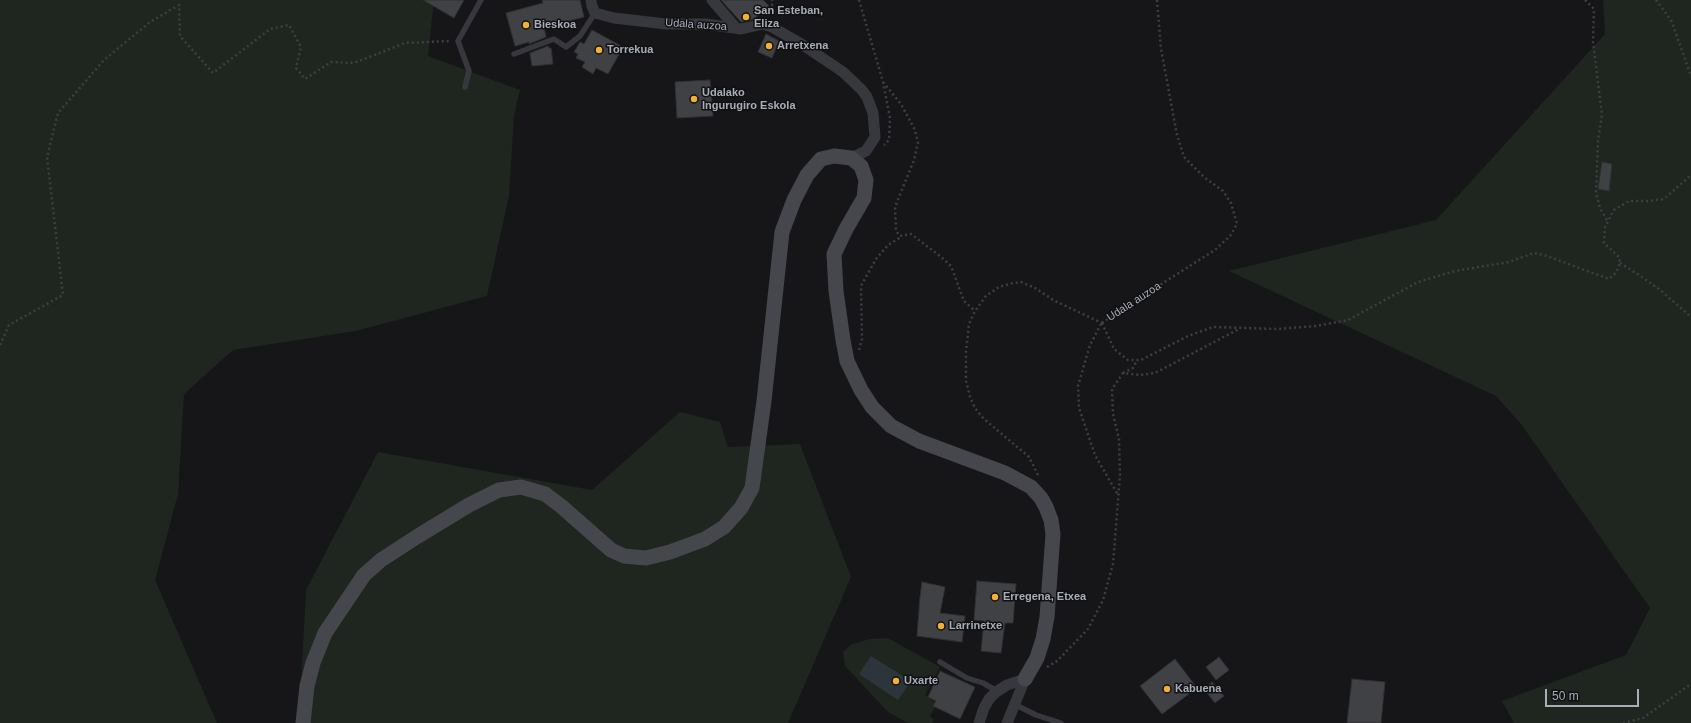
<!DOCTYPE html>
<style>
body{margin:0}
#map{position:relative;width:1691px;height:723px;overflow:hidden;background:#161618;font-family:Helvetica,sans-serif}
canvas{display:block}
.scale{position:absolute;left:1545px;top:689px;width:94px;height:18px;box-sizing:border-box;border:2px solid #a8adb8;border-top:0;padding-left:5px;font-size:12px;line-height:14px;white-space:nowrap;color:#a8adb8;-webkit-text-stroke:3px #111113;paint-order:stroke}
</style>
<div id="map">
<canvas width="1691" height="723"></canvas>
<div class="scale">50 m</div>
</div>
<script>
const ctx = document.querySelector('canvas').getContext('2d');
ctx.lineJoin = 'round';
function fill(path, color) {
  ctx.fillStyle = color;
  ctx.fill(path, 'evenodd');
}
function shape(rows) {
  const path = new Path2D();
  for (const r of rows) {
    path.moveTo(r[0], r[1]);
    for (let i = 2; i < r.length; i += 2) path.lineTo(r[i], r[i + 1]);
  }
  return path;
}
function stroke(path, color, width, dash) {
  ctx.strokeStyle = color;
  ctx.lineWidth = width;
  ctx.lineCap = dash ? 'butt' : 'round';
  ctx.setLineDash(dash || []);
  ctx.stroke(path);
}
function write(font, color, halo, rows, align = 'center') {
  ctx.font = font + ' Helvetica,sans-serif';
  ctx.lineWidth = 3;
  ctx.setLineDash([]);
  ctx.textBaseline = 'middle';
  ctx.strokeStyle = halo;
  ctx.fillStyle = color;
  for (const [text, x, y, turn = 0] of rows) {
    ctx.save();
    ctx.translate(x, y);
    ctx.rotate((+turn || 0) * Math.PI / 180);
    ctx.textAlign = isNaN(turn) ? turn : align;
    if (halo) ctx.strokeText(text, 0, 0);
    ctx.fillText(text, 0, 0);
    ctx.restore();
  }
}
fill(shape([
 [0,0,434,0,428,56,520,90,514,115,509,196,487,296,356,331,233,350,184,394,178,494,155,580,217,723,0,723],
 [1603,0,1691,0,1691,723,1514,723,1502,701,1626,655,1650,608,1521,424,1496,396,1229,271,1436,220,1605,34],
 [680,412,720,422,728,447,800,444,851,577,788,723,299,723,306,590,378,452,592,490],
 [888,638,940,667,925,695,937,704,930,716,934,720,932,723,908,723,888,712,845,666,843,652,852,644,870,639]
]), '#1e261f');
fill(shape([
 [871,656,911,681,898,700,859,674]
]), '#2c353c');
const building = shape([
 [423,0,464,0,454,18,423,0],
 [542,0,580,0,584,17,544,27,546,37,529,44,529,42,515,46,506,13,543,3,542,0],
 [721,0,763,0,769,6,754,19,741,22,721,0],
 [592,30,623,47,608,74,596,68,593,74,582,67,585,62,576,58,578,54,574,52,580,42,584,44,592,30],
 [766,34,779,41,772,58,758,52,766,34],
 [548,46,549,48,551,48,553,64,532,66,530,53,548,46],
 [710,80,713,116,677,118,675,82,710,80],
 [1602,162,1612,164,1609,191,1598,189,1602,162],
 [977,581,1016,584,1013,623,1005,623,1001,653,981,651,984,621,974,620,977,581],
 [922,582,945,587,940,613,965,616,962,642,917,636,920,597,922,582],
 [1219,657,1229,670,1216,680,1206,667,1219,657],
 [1175,659,1197,688,1162,714,1140,686,1175,659],
 [940,671,975,687,960,719,933,706,936,701,928,697,940,671],
 [1352,679,1385,682,1381,723,1347,723,1352,679],
 [1212,682,1224,696,1215,703,1204,689,1212,682]
]);
fill(building, '#404145');
stroke(building, '#303034', 1);
stroke(shape([
 [859,0,883,82,890,118,889,140,884,145],
 [1585,0,1594,9,1593,42,1602,115,1598,140,1596,193,1600,208,1608,222],
 [1656,0,1671,20,1691,76],
 [768,15,772,5,772,0],
 [883,82,901,104,915,130,918,143,914,160,895,207,896,231,900,236,911,234,940,256,951,266,964,301,975,311],
 [1620,263,1639,275,1659,289,1691,317],
 [1102,323,1114,349,1128,360,1141,360,1188,336,1213,327,1278,329,1316,326,1348,320,1418,282,1455,271,1509,262,1534,253,1544,255,1609,279,1616,273,1620,263,1619,257,1604,243,1605,227,1614,210,1629,201,1649,201,1664,199,1691,175],
 [1102,323,1136,300,1215,250,1230,236,1237,224,1231,203,1223,191,1205,178,1184,157,1177,135,1161,49,1157,0],
 [1101,324,1090,345,1078,386,1079,408,1095,455,1118,495],
 [0,345,9,325,63,295,47,157,58,113,104,60,150,22,179,5,180,36,213,73,270,29,289,25,301,47,296,68,305,79,331,62,354,63,405,43,450,41],
 [859,350,862,339,861,286,876,259,888,245,898,239,900,236],
 [1123,373,1133,368,1137,360],
 [1038,475,1029,457,983,418,975,408,970,397,966,381,966,352,969,324,975,311,986,296,999,287,1013,283,1021,282,1035,288,1055,301,1102,323],
 [1047,667,1057,661,1088,629,1103,600,1113,564,1120,475,1119,439,1113,414,1112,389,1123,373,1140,375,1155,373,1239,329],
 [1623,723,1643,718,1691,684]
]), '#3d3f44', 2.5, [2, 3]);
stroke(shape([
 [514,54,554,39,566,47,580,36,595,13],
 [465,87,469,71,458,41,481,0],
 [940,662,967,678,983,683,997,691],
 [1014,704,1036,715,1061,723]
]), '#37383d', 5.5);
stroke(shape([
 [591,0,592,6,595,13,614,18,666,24,706,24,741,29,763,24,772,27,803,45,843,72,862,90,867,97,873,113,875,137,866,151,851,158],
 [712,0,736,28],
 [979,723,984,708,989,699,996,692,1007,685,1025,679],
 [1007,723,1025,679]
]), '#37383d', 11);
stroke(shape([
 [303,723,307,686,313,663,325,633,364,575,381,560,418,536,469,505,499,490,521,487,545,494,561,506,611,550,624,556,646,558,670,552,705,539,724,527,741,508,752,488,764,401,782,232,794,200,807,175,821,159,834,156,851,158,861,166,866,180,864,198,846,229,834,254,836,291,843,340,847,361,861,390,872,407,891,426,919,441,1005,473,1031,487,1041,498,1046,507,1051,520,1053,534,1047,617,1043,639,1037,658,1025,679]
]), '#45474d', 15);
for (const [x, y, r, color] of [
 [746,17,4,"#f2b134"],
 [526,25,4,"#f2b134"],
 [769,46,4,"#f2b134"],
 [599,50,4,"#f2b134"],
 [694,99,4,"#f2b134"],
 [995,597,4,"#f2b134"],
 [941,626,4,"#f2b134"],
 [896,681,4,"#f2b134"],
 [1167,689,4,"#f2b134"]
]) {
  const dot = new Path2D();
  dot.arc(x, y, r, 0, 2 * Math.PI);
  ctx.fillStyle = color;
  ctx.fill(dot);
  stroke(dot, '#111113', 1.5);
}
write('bold 11px', '#a8adb8', '#111113', [
 ["San Esteban,",754,11],
 ["Eliza",754,24],
 ["Bieskoa",534,25],
 ["Arretxena",777,46],
 ["Torrekua",607,50],
 ["Udalako",702,93],
 ["Ingurugiro Eskola",702,106],
 ["Erregena, Etxea",1003,597],
 ["Larrinetxe",949,626],
 ["Uxarte",904,681],
 ["Kabuena",1175,689]
], 'left');
write('11px', '#a8adb8', '#111113', [
 ["Udala auzoa",696,25,4],
 ["Udala auzoa",1134,302,-33]
]);
</script>
